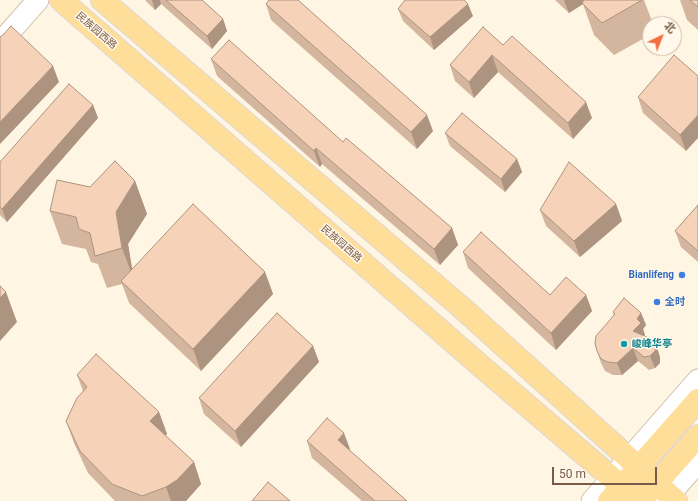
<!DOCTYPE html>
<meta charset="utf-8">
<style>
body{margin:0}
#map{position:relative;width:698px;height:501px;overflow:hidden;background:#fef5e3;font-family:Roboto,"Noto Sans SC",sans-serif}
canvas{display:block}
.north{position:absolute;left:642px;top:16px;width:40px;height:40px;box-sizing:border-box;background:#fff8eb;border:1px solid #c9b9a9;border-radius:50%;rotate:43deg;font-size:11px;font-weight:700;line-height:16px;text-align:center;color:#785a46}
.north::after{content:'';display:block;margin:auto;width:14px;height:18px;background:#f26e3d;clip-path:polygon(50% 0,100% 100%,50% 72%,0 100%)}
.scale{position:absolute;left:552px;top:467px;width:105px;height:18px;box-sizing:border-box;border:2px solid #785a46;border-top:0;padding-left:5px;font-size:12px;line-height:14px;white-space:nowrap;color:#785a46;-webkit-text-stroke:3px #fff8eb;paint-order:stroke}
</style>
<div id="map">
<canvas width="698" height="501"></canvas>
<div class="north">北</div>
<div class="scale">50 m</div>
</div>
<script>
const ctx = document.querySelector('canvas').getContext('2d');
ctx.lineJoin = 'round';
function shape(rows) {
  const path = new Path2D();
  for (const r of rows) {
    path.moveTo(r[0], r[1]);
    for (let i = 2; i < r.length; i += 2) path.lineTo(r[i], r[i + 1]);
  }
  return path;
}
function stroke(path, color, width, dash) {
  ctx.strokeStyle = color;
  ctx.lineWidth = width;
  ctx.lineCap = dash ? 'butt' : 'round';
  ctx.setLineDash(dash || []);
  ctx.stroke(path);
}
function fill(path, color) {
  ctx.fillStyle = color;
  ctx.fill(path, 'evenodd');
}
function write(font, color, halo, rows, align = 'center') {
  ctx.font = font + ' Roboto,"Noto Sans SC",sans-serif';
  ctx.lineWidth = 3;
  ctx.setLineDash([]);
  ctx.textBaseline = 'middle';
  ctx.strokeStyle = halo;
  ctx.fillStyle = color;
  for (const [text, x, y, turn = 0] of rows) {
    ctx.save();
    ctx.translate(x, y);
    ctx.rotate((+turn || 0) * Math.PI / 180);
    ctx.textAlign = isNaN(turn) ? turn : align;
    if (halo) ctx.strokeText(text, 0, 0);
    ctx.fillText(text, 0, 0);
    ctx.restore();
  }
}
const minor = shape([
 [0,43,38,0],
 [592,501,698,380],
 [664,501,698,462]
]);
const major = shape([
 [61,0,482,367,639,501],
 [102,0,461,307,676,501],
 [648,493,698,436],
 [609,501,698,400]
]);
stroke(minor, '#d2beaa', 23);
stroke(major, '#dfd7d3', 24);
stroke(minor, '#fff', 21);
stroke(major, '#ffde99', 22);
fill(shape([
 [145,0,202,0,223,19,227,31,212,49,161,4,155,10],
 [555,0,644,0,653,24,650,24,650,35,614,55,594,35,583,4,569,13],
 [680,0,698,0,698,30,687,20],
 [266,4,433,131,417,149,271,20],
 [398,9,473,16,434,50,403,21],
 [503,45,592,118,573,139,498,72,474,98,455,81,450,65],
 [211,59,343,142,452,228,458,245,440,265,322,164,320,167,217,76],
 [698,76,686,151,643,113,638,97],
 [93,105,98,118,7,222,0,215,0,162],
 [445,133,517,159,522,172,505,192,450,146],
 [135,181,147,214,128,244,132,268,265,272,273,294,201,371,129,303,122,284,107,288,98,264,91,262,86,249,62,244,50,211,90,187],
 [616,204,622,221,580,257,546,226,540,210],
 [698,205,698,262,681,247,675,231],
 [463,252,550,295,586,295,592,311,556,350,468,268],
 [613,312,641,313,646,325,643,329,645,335,645,336,660,357,660,363,655,368,649,370,638,361,622,375,613,375,605,371,601,363,597,351,614,316],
 [313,346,319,362,241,447,204,414,199,398],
 [77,375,159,412,167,434,165,435,194,462,201,484,186,501,115,501,88,473,74,443,66,421,83,391],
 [307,441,350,449,349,450,407,501,362,501,312,458]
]), '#d4b59e');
fill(shape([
 [152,0,160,0,161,4,155,10],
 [564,0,583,0,584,3,582,3,583,4,569,13],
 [468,4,473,16,434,50,430,37],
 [223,19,227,31,212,49,207,36],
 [492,55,498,72,474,98,469,82],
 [53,66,59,82,0,144,0,122],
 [586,102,592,118,573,139,568,123],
 [93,105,98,118,7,222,2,209],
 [427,115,433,131,417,149,411,132],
 [698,115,698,138,686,151,680,135],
 [316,148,322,164,320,167,314,151],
 [517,159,522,172,505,192,501,179],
 [135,181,147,214,128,244,134,280,122,248,116,212],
 [616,204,622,221,580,257,574,241],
 [452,228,458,245,440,265,434,249],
 [265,272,273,294,201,371,193,349],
 [6,292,17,322,0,341,0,298],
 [586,295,592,311,556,350,551,333],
 [641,313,646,325,643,329,645,335,637,344,633,331,637,319],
 [656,344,660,357,660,363,655,368,650,356],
 [313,346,319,362,241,447,235,431],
 [633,348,638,361,622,375,617,363],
 [159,412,167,434,158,443,150,421],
 [344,433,350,449,344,456,338,440],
 [194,462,201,484,186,501,171,501,166,487]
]), '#ac9481');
const building = shape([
 [166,0,202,0,223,19,207,36,166,0],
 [269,0,298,0,427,115,411,132,266,4,269,0],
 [405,0,464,0,468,4,430,37,398,9,405,0],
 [584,0,642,0,602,23,582,3,584,0],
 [690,0,698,0,698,7,690,0],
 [11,26,53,66,0,122,0,37,3,35,11,26],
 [483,27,503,45,512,36,586,102,568,123,492,55,469,82,450,65,483,27],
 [229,40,343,142,346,138,452,228,434,249,316,148,314,151,211,59,229,40],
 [674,55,698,76,698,115,680,135,638,97,674,55],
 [69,84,93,105,2,209,0,207,0,162,69,84],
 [462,113,517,159,501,179,445,133,462,113],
 [115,161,135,181,116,212,122,248,95,256,90,233,79,229,76,217,50,211,57,180,90,187,115,161],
 [569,162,616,204,574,241,540,210,569,162],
 [193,204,265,272,193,349,121,281,193,204],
 [698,205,698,251,675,231,698,205],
 [481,232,550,295,566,277,586,295,551,333,463,252,481,232],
 [0,286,6,292,0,298,0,286],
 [624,298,641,313,637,319,641,323,633,331,651,339,656,344,655,351,650,356,644,357,633,348,617,363,608,362,601,359,597,351,595,343,596,336,615,314,613,312,624,298],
 [277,313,313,346,235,431,199,398,277,313],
 [96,354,159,412,150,421,194,462,177,480,166,487,142,496,112,484,80,451,66,421,77,398,87,387,77,375,96,354],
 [327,418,344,433,338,440,407,501,375,501,307,441,327,418],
 [268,482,290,501,252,501,268,482]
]);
fill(building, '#f6d3b8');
stroke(building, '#ac9481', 1);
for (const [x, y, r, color] of [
 [682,275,4,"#3f7fe0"],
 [657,302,4,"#3f7fe0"],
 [624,344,4,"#0f9aa8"]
]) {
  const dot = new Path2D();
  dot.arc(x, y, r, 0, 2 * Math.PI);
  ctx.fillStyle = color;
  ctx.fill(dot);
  stroke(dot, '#fff8eb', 1.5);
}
write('10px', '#785a46', '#fff8eb', [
 ["民族园西路",96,31,41],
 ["民族园西路",341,244,41]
]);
write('bold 10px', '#366cbe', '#fff8eb', [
 ["Bianlifeng",674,275],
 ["全时",665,302,"left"]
], 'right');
write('bold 10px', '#0d838f', '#fff8eb', [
 ["峻峰华亭",632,344]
], 'left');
</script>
